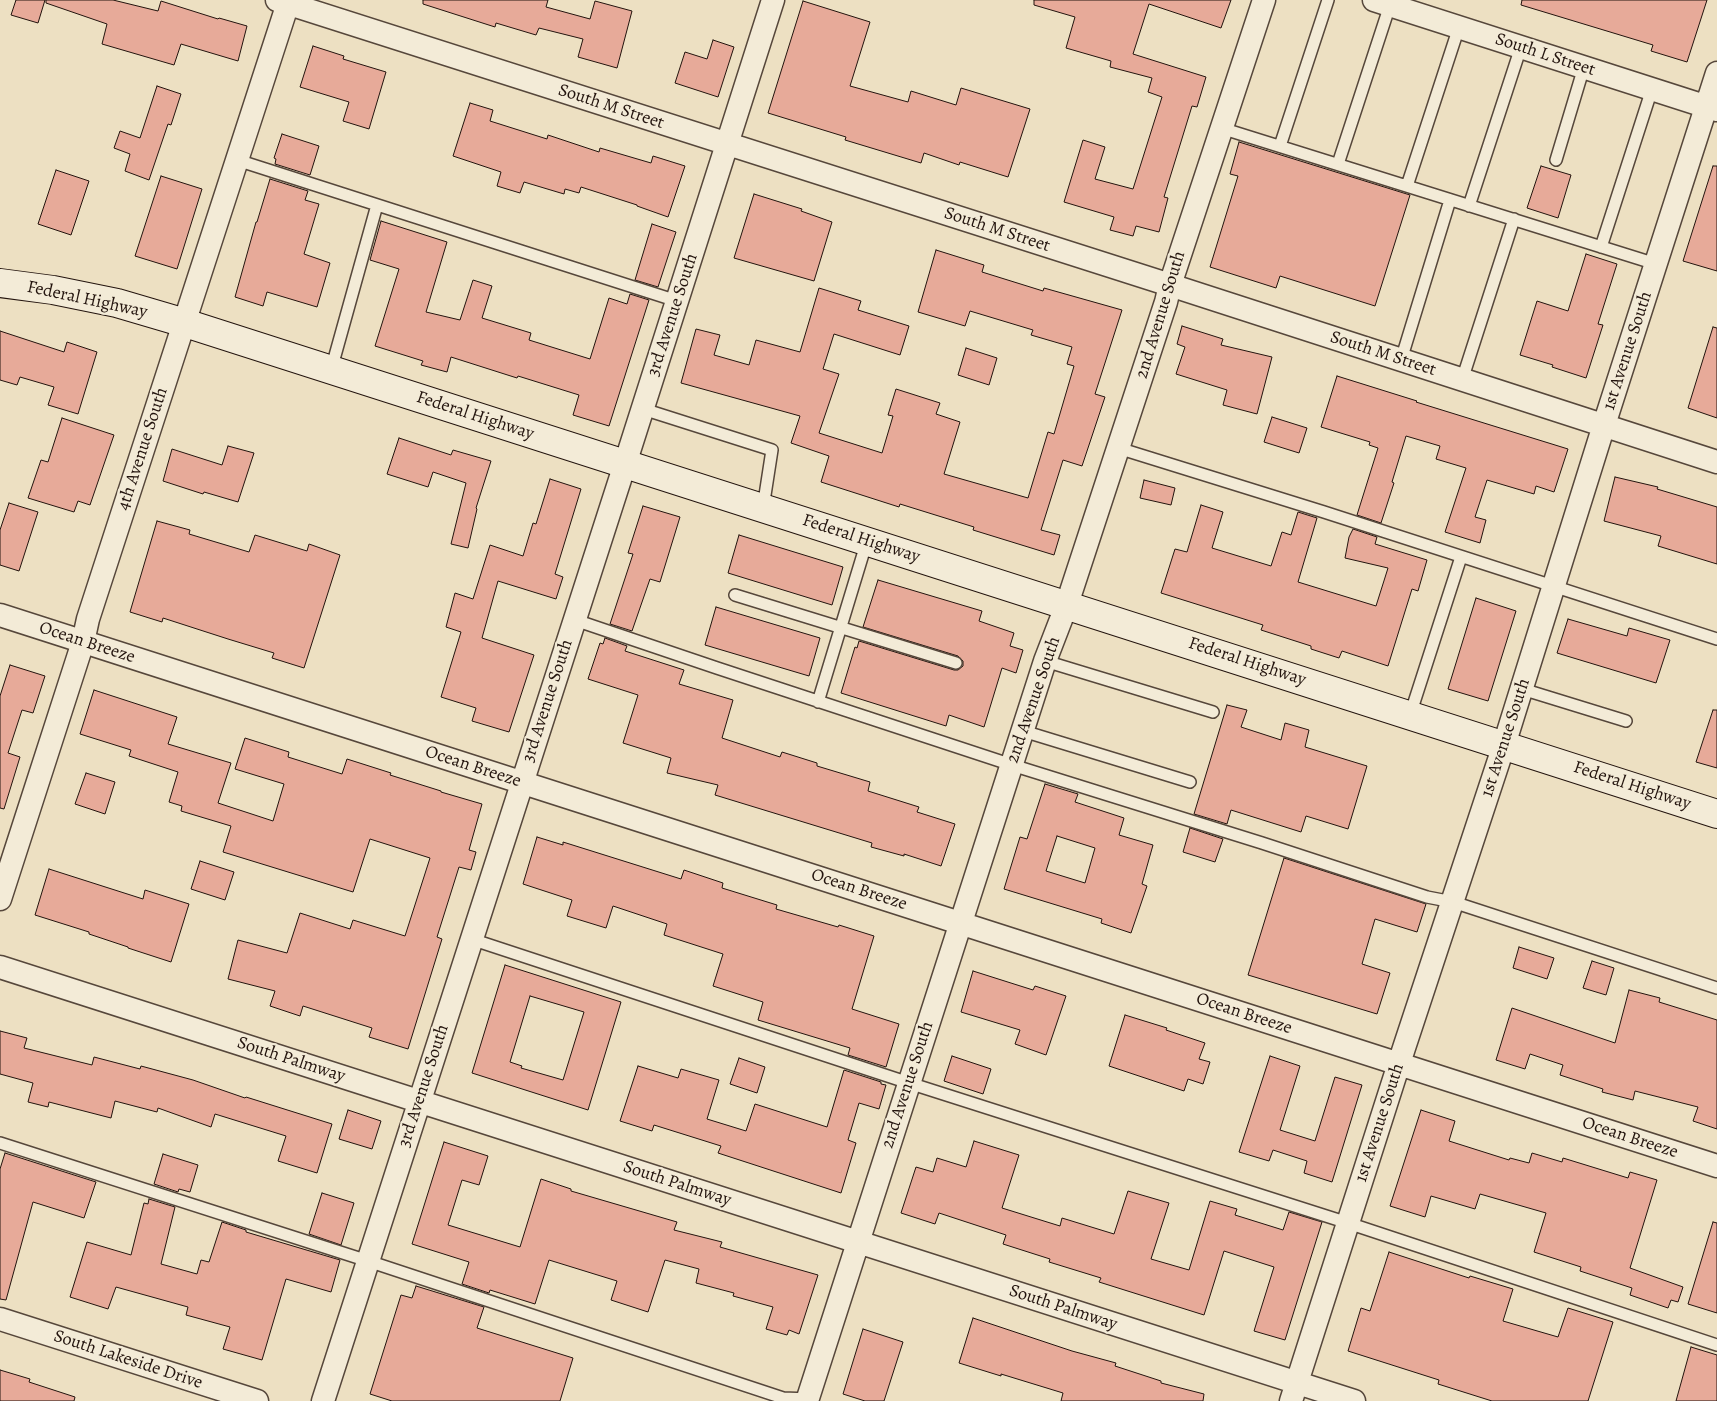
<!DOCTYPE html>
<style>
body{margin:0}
canvas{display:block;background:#ede0c2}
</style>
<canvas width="1717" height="1401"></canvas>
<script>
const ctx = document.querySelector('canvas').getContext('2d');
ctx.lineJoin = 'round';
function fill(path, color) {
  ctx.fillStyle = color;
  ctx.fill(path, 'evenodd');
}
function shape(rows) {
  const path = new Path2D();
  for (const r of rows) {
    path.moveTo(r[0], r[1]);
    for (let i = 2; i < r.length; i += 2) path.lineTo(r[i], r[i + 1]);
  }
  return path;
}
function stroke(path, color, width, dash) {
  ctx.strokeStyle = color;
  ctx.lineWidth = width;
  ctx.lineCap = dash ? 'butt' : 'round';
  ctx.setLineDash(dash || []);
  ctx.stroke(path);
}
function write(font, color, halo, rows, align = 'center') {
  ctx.font = font + ' Alegreya,serif';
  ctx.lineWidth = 4.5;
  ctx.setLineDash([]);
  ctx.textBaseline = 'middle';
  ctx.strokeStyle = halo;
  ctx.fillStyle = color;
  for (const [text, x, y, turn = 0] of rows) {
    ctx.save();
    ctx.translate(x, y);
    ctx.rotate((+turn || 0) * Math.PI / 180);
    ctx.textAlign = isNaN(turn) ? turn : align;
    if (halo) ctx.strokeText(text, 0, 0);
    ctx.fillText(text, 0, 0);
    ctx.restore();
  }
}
const building = shape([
 [16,0,45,0,38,23,11,15,16,0],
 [46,0,113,0,158,11,161,1,218,19,219,18,247,26,238,61,181,44,174,65,102,44,107,24,46,3,46,0],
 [423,0,548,0,546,7,590,19,595,1,632,11,617,68,578,57,583,39,539,28,536,35,496,23,495,27,423,4,423,0],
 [1034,0,1231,0,1221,28,1149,4,1133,54,1206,77,1197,107,1192,106,1164,197,1168,198,1159,232,1136,226,1133,236,1110,230,1114,217,1064,202,1083,140,1105,147,1095,179,1133,189,1162,97,1148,92,1152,78,1110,67,1111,61,1066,48,1075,17,1034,5,1034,0],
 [1522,0,1707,0,1687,62,1651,51,1653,45,1521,5,1522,0],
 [803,1,870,22,850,86,908,102,911,91,956,105,961,88,1030,109,1008,177,960,162,959,165,924,153,921,163,845,140,846,137,768,113,803,1],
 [713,40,734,47,718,97,675,83,685,52,707,59,713,40],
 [313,46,344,56,343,59,386,72,369,129,343,121,349,102,300,87,313,46],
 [157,86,181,94,171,125,168,124,149,180,125,171,130,154,114,148,120,131,140,138,157,86],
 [470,103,493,110,490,121,547,139,548,135,599,152,600,148,651,163,653,156,685,166,668,217,637,206,637,205,581,187,579,193,565,189,564,194,524,182,520,193,497,186,501,172,453,156,470,103],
 [282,134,319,146,310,175,275,164,276,159,274,158,282,134],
 [1239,142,1410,195,1375,306,1280,276,1276,288,1210,267,1238,176,1230,174,1239,142],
 [1541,166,1571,175,1558,218,1527,208,1541,166],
 [1713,166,1717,166,1717,271,1683,261,1713,166],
 [56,170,89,181,71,235,38,224,56,170],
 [161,176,202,189,177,269,135,256,161,176],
 [270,179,308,191,305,200,319,204,304,254,330,263,317,307,267,292,263,306,235,297,256,222,257,222,270,179],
 [754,194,802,209,801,211,832,222,814,281,734,258,754,194],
 [381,221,447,242,426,312,460,320,473,280,492,286,482,318,531,333,529,340,590,359,609,298,627,304,630,294,649,300,609,426,573,415,579,395,518,376,517,378,451,357,447,372,421,365,423,361,375,346,399,269,370,260,381,221],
 [652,224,676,232,658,287,635,280,652,224],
 [936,250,984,265,982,272,1043,291,1044,288,1122,310,1095,394,1105,397,1082,466,1063,460,1041,530,1060,535,1054,555,973,530,974,527,900,504,899,507,821,482,829,456,791,443,800,416,681,383,696,329,720,335,714,355,749,365,756,340,800,352,819,288,861,301,858,310,909,326,900,355,834,334,823,369,839,374,819,433,882,453,893,416,888,415,896,389,940,403,936,414,960,422,944,474,1028,498,1048,432,1054,434,1074,366,1067,364,1072,347,1031,335,1033,330,970,311,965,326,918,312,936,250],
 [1586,254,1617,264,1598,324,1603,325,1586,378,1552,367,1553,365,1520,355,1537,301,1568,311,1586,254],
 [1182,326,1223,339,1221,345,1272,357,1257,414,1223,405,1227,390,1176,374,1185,347,1177,344,1182,326],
 [1713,327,1717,328,1717,418,1688,408,1713,327],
 [0,331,64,352,67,342,97,352,78,414,48,405,54,387,20,377,17,385,0,380,0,331],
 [966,348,997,358,989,385,958,375,966,348],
 [1337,376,1417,401,1416,402,1568,449,1554,492,1536,486,1534,494,1487,480,1475,517,1486,520,1480,543,1445,532,1466,468,1436,459,1440,446,1406,436,1392,482,1394,483,1381,523,1357,515,1378,448,1369,445,1370,442,1321,427,1337,376],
 [1272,417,1307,428,1299,453,1264,442,1272,417],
 [62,418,114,435,90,505,78,501,74,512,28,498,41,460,48,462,62,418],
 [399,438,451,455,453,450,491,461,476,508,477,509,468,548,451,544,466,483,433,472,428,487,387,474,399,438],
 [228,446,254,453,238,502,204,492,203,494,163,481,172,449,222,465,228,446],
 [1615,477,1658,487,1657,489,1717,507,1717,564,1658,546,1661,536,1604,521,1615,477],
 [550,479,581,489,555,574,563,577,556,599,498,581,482,638,534,655,509,732,472,721,476,708,441,697,461,632,446,627,455,593,473,599,490,545,523,556,533,523,536,524,550,479],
 [1144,480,1175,488,1171,505,1140,498,1144,480],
 [9,503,38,512,19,571,0,565,0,530,9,503],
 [1201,505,1223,512,1212,548,1271,566,1282,532,1291,535,1298,512,1317,518,1298,582,1376,606,1388,568,1345,558,1349,537,1353,529,1377,537,1375,544,1427,560,1418,591,1412,589,1388,666,1342,651,1339,658,1311,649,1311,646,1261,630,1263,625,1161,593,1175,549,1187,552,1201,505],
 [643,506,680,517,660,582,650,579,632,631,610,624,633,554,628,553,643,506],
 [157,521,190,530,189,534,249,552,255,535,307,551,309,544,340,555,304,668,272,658,274,653,228,639,163,618,162,622,130,612,157,521],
 [739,535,843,567,832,605,728,573,739,535],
 [878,580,982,611,979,621,1014,633,1010,646,1023,650,1016,673,1002,668,984,727,949,715,946,726,841,693,855,647,857,648,859,641,954,670,958,670,963,666,963,661,958,656,863,627,878,580],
 [1476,598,1516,611,1488,701,1448,689,1476,598],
 [716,607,820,638,809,676,705,645,716,607],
 [1568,619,1627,636,1629,628,1670,640,1656,683,1557,653,1568,619],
 [605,638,627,646,625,651,684,670,679,684,733,700,722,738,780,757,782,752,817,763,817,766,870,782,868,791,919,807,917,812,955,824,941,866,904,854,904,856,871,847,872,843,715,795,718,785,667,773,671,758,623,743,638,695,588,679,600,643,603,644,605,638],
 [10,665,45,676,33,713,22,710,8,753,20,757,4,809,0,808,0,696,10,665],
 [94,690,177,717,168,744,231,763,218,803,273,821,284,784,235,769,245,738,289,752,288,757,342,774,347,759,391,773,390,775,441,791,441,792,482,804,469,850,476,852,471,870,459,867,437,937,442,939,408,1049,369,1037,372,1028,303,1006,300,1016,270,1006,275,991,228,979,238,940,287,953,300,913,350,929,353,920,405,936,430,858,370,839,353,892,223,852,231,826,181,811,182,806,169,802,178,772,129,756,131,750,80,734,94,690],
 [1227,705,1247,710,1241,727,1281,740,1285,723,1309,730,1305,747,1367,766,1348,829,1306,816,1301,832,1231,810,1227,824,1194,814,1227,705],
 [1713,710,1717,710,1717,768,1696,762,1713,710],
 [86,773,115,782,105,814,75,804,86,773],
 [1045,784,1078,794,1075,802,1124,818,1119,835,1153,845,1142,884,1147,886,1131,933,1101,923,1102,919,1004,889,1020,837,1027,839,1045,784],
 [1057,836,1095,848,1085,883,1046,871,1057,836],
 [1190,828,1223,839,1215,862,1183,852,1190,828],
 [537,837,563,845,563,842,681,879,684,870,723,883,722,888,777,905,776,909,838,927,839,925,874,936,852,1009,899,1024,886,1067,848,1055,850,1048,758,1020,763,1002,713,986,723,954,664,935,667,924,613,906,606,928,567,916,572,900,523,884,537,837],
 [1284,858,1426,904,1417,932,1375,919,1362,964,1390,973,1377,1014,1248,975,1284,858],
 [200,861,234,872,225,900,191,889,200,861],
 [49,869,143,899,145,890,189,904,171,962,128,948,128,947,89,934,89,932,35,915,49,869],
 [1519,947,1554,958,1547,979,1513,968,1519,947],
 [1592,961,1614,968,1606,995,1583,988,1592,961],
 [505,965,621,1002,588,1110,472,1073,505,965],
 [530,996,584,1012,563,1080,521,1068,522,1066,510,1062,530,996],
 [973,971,1033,990,1035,986,1066,996,1046,1055,1015,1044,1020,1030,961,1012,973,971],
 [1629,990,1660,998,1659,1002,1717,1020,1717,1129,1693,1121,1698,1107,1635,1091,1633,1100,1602,1092,1603,1089,1560,1075,1563,1065,1530,1054,1525,1069,1496,1060,1512,1008,1615,1043,1629,990],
 [1125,1015,1167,1028,1166,1030,1205,1043,1199,1059,1210,1062,1203,1084,1188,1079,1184,1091,1109,1066,1125,1015],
 [0,1031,27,1038,24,1048,92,1065,94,1057,140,1069,141,1066,193,1080,245,1098,246,1097,332,1124,317,1173,278,1161,286,1136,215,1114,211,1127,158,1108,157,1112,115,1101,111,1118,49,1102,48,1107,28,1102,33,1083,0,1074,0,1031],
 [952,1056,991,1069,983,1094,944,1081,952,1056],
 [1270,1056,1300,1066,1280,1130,1315,1141,1335,1077,1362,1085,1332,1182,1304,1173,1307,1161,1273,1150,1269,1161,1239,1152,1270,1056],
 [739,1058,765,1067,757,1093,730,1084,739,1058],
 [638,1066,678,1078,681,1069,719,1080,707,1119,746,1131,755,1104,827,1127,844,1070,881,1082,881,1084,886,1085,879,1109,859,1103,848,1140,856,1143,841,1193,718,1153,721,1146,654,1125,652,1131,620,1121,638,1066],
 [348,1110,381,1121,372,1149,339,1139,348,1110],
 [1421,1110,1455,1121,1449,1141,1509,1160,1510,1158,1529,1163,1532,1153,1562,1162,1563,1158,1628,1178,1630,1172,1657,1180,1630,1268,1683,1287,1678,1302,1671,1300,1668,1308,1630,1295,1632,1288,1580,1271,1581,1267,1534,1252,1546,1213,1480,1194,1475,1209,1431,1196,1425,1217,1390,1206,1421,1110],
 [974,1141,1019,1155,1002,1208,1060,1226,1062,1218,1114,1234,1128,1191,1169,1203,1151,1259,1189,1270,1210,1201,1237,1209,1235,1215,1283,1230,1289,1212,1322,1222,1285,1340,1254,1331,1274,1267,1224,1251,1204,1315,1099,1282,1101,1278,1049,1262,1050,1259,1003,1244,1006,1235,939,1213,935,1224,901,1213,916,1167,933,1172,937,1158,966,1167,974,1141],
 [444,1142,488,1156,479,1185,462,1180,448,1225,520,1247,541,1179,571,1189,571,1191,677,1222,674,1230,722,1242,720,1247,818,1275,799,1334,789,1330,787,1335,766,1329,773,1307,733,1296,734,1293,696,1283,699,1269,665,1260,648,1312,611,1300,617,1281,549,1260,535,1304,490,1290,489,1293,462,1284,469,1262,412,1244,444,1142],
 [5,1153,96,1182,84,1218,33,1202,6,1300,0,1299,0,1169,5,1153],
 [163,1154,198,1165,190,1192,179,1189,178,1192,154,1184,163,1154],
 [322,1193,354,1203,341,1245,309,1234,322,1193],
 [149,1199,175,1207,161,1264,197,1274,201,1260,209,1262,222,1222,246,1230,246,1232,340,1260,331,1292,286,1279,262,1360,223,1349,230,1327,186,1315,188,1307,116,1287,108,1309,70,1297,87,1242,131,1255,144,1203,148,1204,149,1199],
 [1713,1222,1717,1223,1717,1313,1688,1304,1713,1222],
 [1389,1252,1469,1278,1470,1276,1513,1289,1503,1321,1558,1337,1568,1308,1613,1322,1588,1401,1492,1401,1438,1384,1439,1380,1348,1351,1361,1308,1370,1311,1389,1252],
 [416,1286,484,1307,477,1328,573,1358,560,1401,392,1401,370,1394,401,1295,412,1298,416,1286],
 [973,1318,1072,1351,1116,1363,1115,1366,1161,1381,1161,1383,1204,1394,1203,1401,1061,1401,1063,1393,1001,1374,1001,1376,959,1363,973,1318],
 [863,1329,903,1342,884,1401,865,1401,843,1394,863,1329],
 [1691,1347,1717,1355,1717,1401,1676,1401,1691,1347],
 [0,1370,30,1379,29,1382,75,1397,74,1401,0,1401,0,1370]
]);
fill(building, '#e7aa99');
stroke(building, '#23140e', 1);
const service = shape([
 [1221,128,1656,264],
 [1280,146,1328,0],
 [237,160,677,301],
 [1556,160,1584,67],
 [1338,164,1390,5],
 [1407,186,1459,27],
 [1469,206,1521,47],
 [1601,247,1652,89],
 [1401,360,1450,200],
 [331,370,377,205],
 [1462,380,1514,219],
 [643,409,772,450,763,508],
 [1118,448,1324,512,1717,639],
 [735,595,956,663],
 [575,620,717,668,1012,765,1262,843,1427,897,1453,902,1717,988],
 [1045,661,1213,712],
 [1522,689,1626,721],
 [818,702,867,541],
 [1410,715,1461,557],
 [1023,731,1190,782],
 [471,939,909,1083,1348,1223,1717,1345],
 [0,1143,368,1261,783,1398,810,1399]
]);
const minor = shape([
 [277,0,1170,285,1717,462],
 [1374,0,1717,110],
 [0,615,1717,1166],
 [0,899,83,642,88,619,289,0],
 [0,967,1354,1401],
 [0,1319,257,1401],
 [323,1401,625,464,773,0],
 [807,1401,1045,661,1067,604,1166,302,1170,285,1264,0],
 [1291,1401,1404,1048,1504,745,1604,425,1717,73]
]);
const secondary = shape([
 [0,283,53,290,117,303,185,323,1717,814]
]);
stroke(service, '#56473b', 14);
stroke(minor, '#56473b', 25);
stroke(secondary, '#23140e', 30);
stroke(service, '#f3ebd7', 11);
stroke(minor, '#f3ebd7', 22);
stroke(secondary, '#f3ebd7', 28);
write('18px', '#23140e', '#f3ebd7', [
 ["South L Street",1545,55,18],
 ["South M Street",611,107,18],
 ["South M Street",997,230,18],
 ["Federal Highway",87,300,12],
 ["3rd Avenue South",673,315,-72],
 ["2nd Avenue South",1161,315,-73],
 ["1st Avenue South",1628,351,-72],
 ["South M Street",1383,354,18],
 ["Federal Highway",475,416,18],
 ["4th Avenue South",143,449,-72],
 ["Federal Highway",861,539,18],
 ["Ocean Breeze",87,643,18],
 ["Federal Highway",1247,662,18],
 ["2nd Avenue South",1034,700,-71],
 ["3rd Avenue South",548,701,-72],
 ["1st Avenue South",1506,738,-72],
 ["Ocean Breeze",473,767,18],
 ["Federal Highway",1632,786,18],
 ["Ocean Breeze",859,890,18],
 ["Ocean Breeze",1244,1014,18],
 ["South Palmway",291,1060,18],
 ["2nd Avenue South",908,1085,-72],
 ["3rd Avenue South",424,1086,-72],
 ["1st Avenue South",1380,1123,-72],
 ["Ocean Breeze",1630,1138,18],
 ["South Palmway",677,1184,18],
 ["South Palmway",1063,1308,18],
 ["South Lakeside Drive",128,1360,18]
]);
</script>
